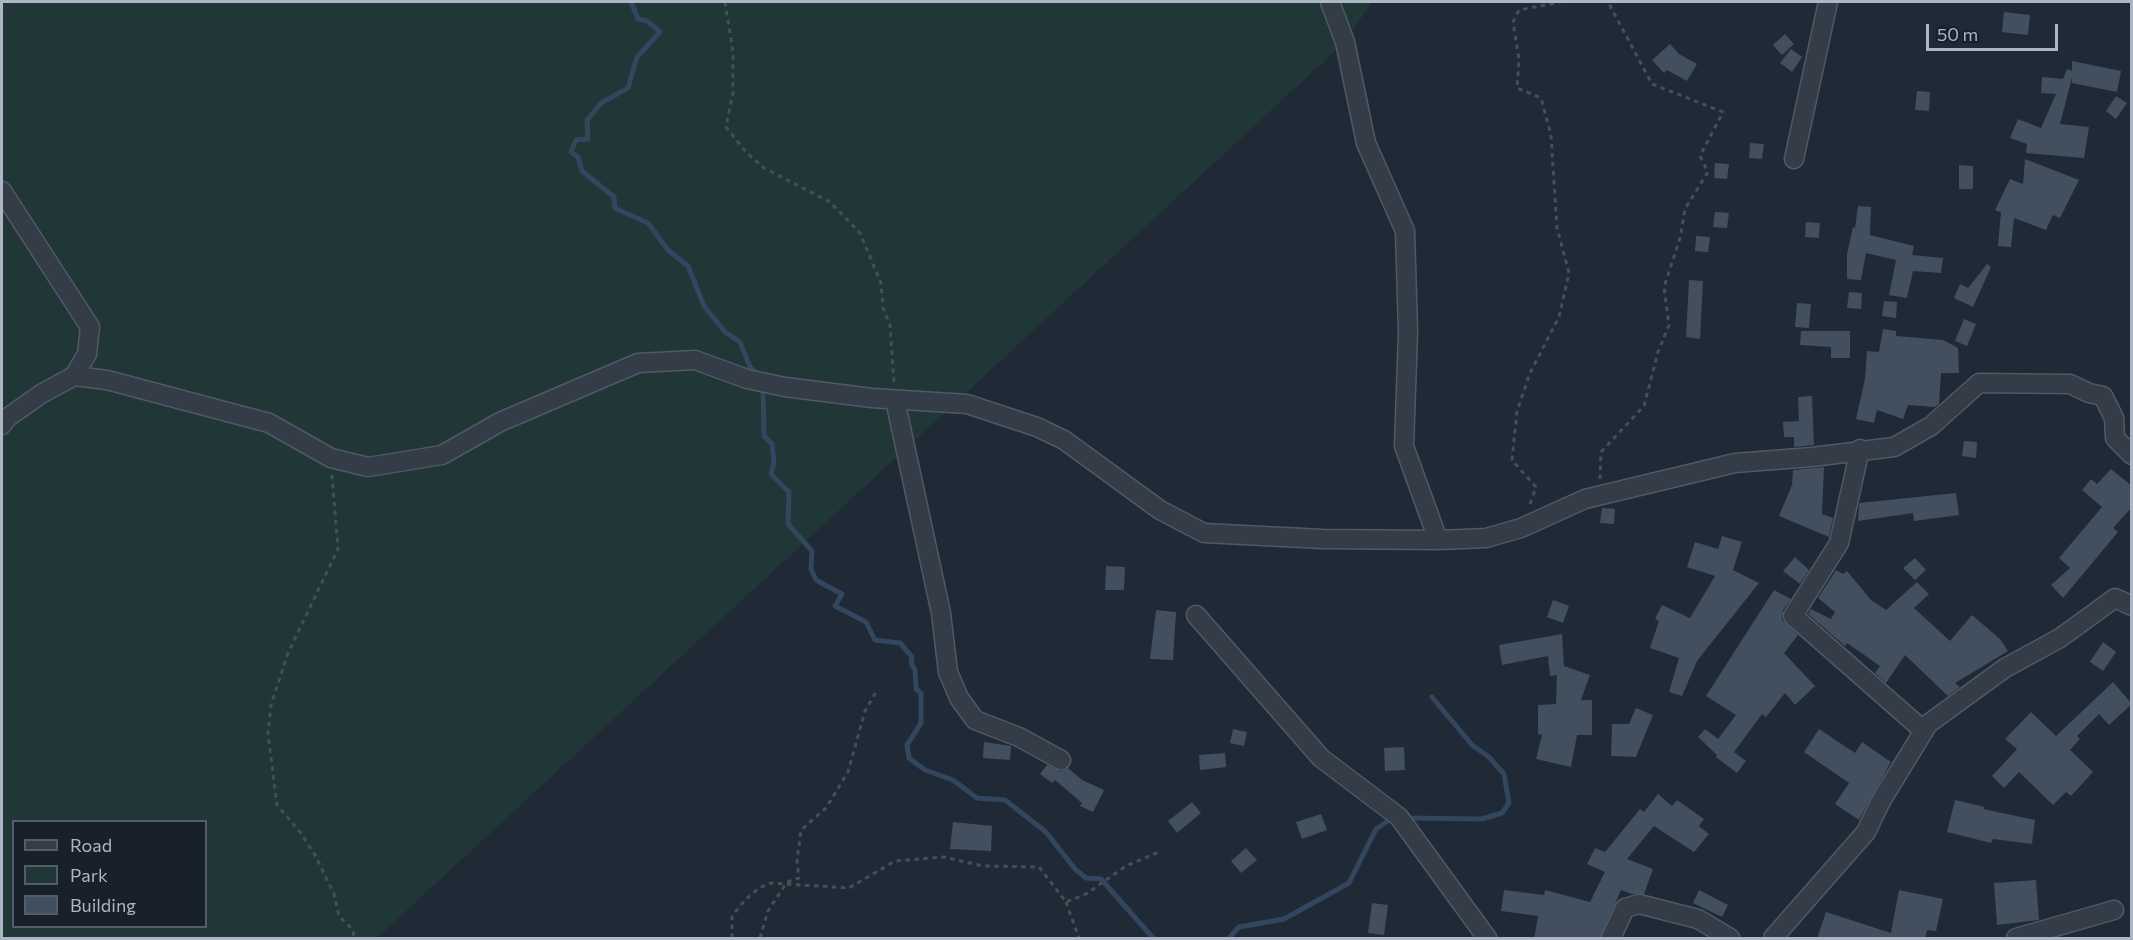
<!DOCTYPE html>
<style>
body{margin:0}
#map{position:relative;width:2133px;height:940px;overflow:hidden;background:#1f2a36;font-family:Commissioner,sans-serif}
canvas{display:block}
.frame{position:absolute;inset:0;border:3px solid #adb6c4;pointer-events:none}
.legend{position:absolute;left:12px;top:820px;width:195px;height:108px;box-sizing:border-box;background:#18212b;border:2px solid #545d68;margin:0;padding:8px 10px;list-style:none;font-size:18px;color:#adb6c4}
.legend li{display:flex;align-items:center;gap:12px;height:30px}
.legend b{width:30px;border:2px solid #545d68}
.scale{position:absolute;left:1926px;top:24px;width:132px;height:27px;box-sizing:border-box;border:3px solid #adb6c4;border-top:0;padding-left:8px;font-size:18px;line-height:21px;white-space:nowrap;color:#adb6c4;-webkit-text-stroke:4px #18212b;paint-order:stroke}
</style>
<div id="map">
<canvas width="2133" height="940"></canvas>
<div class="frame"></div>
<ul class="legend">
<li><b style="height:8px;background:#333c47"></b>Road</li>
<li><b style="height:16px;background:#213637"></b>Park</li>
<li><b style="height:16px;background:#424f5e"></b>Building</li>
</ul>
<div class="scale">50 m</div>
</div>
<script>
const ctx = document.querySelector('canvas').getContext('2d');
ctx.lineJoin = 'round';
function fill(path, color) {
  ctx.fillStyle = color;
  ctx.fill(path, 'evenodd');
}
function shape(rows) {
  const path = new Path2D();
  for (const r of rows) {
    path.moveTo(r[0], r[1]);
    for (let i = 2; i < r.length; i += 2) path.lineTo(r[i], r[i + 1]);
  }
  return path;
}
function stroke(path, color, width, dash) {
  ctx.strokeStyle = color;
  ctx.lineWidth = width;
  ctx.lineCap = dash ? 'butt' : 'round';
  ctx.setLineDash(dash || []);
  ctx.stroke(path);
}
fill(shape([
 [2,2,1372,2,1345,42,377,938,2,938],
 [14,822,206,822,206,926,14,926]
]), '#213637');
stroke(shape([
 [631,2,638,19,647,21,660,32,637,57,628,88,601,103,593,113,587,120,588,139,576,140,571,152,578,157,582,171,614,197,615,208,648,223,668,250,688,266,704,306,725,332,740,342,750,367,759,375],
 [763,387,764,436,772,444,774,462,771,474,789,492,788,524,812,551,811,569,816,580,842,594,835,606,866,622,875,640,900,643,912,657,911,663,915,670,916,689,921,693,921,723,907,745,909,758,925,770,953,780,977,798,1005,800,1046,832,1075,869,1086,878,1101,879,1153,938],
 [1406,818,1482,819,1502,813,1509,803,1504,774,1489,757,1472,745,1432,697],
 [1229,938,1239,927,1284,919,1349,883,1376,829,1394,817]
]), '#32465e', 5);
fill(shape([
 [2004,12,2030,15,2028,35,2002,32],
 [1785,34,1794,44,1782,55,1773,45],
 [1670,44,1679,54,1697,64,1687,81,1667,70,1664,73,1652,60],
 [1791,49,1802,57,1792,72,1780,63],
 [2072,61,2121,71,2117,92,2072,83,2072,78,2060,124,2089,127,2084,158,2026,153,2027,144,2010,138,2018,119,2041,128,2056,94,2041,93,2042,77,2063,79,2067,69,2072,71],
 [1917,91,1930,92,1929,111,1915,110],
 [2116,96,2127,103,2116,119,2106,111],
 [1750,143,1764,144,1762,159,1749,158],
 [2025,159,2079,180,2060,218,2053,215,2046,230,2014,218,2011,247,1998,246,2001,212,1995,210,2010,179,2023,184],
 [1715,163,1729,164,1727,179,1714,178],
 [1959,165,1973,166,1973,189,1959,189],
 [1858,206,1871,207,1870,235,1914,246,1912,255,1943,258,1941,273,1913,271,1907,298,1889,295,1896,260,1866,253,1861,280,1847,279,1847,254,1853,227,1855,228],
 [1715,212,1729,213,1727,228,1713,227],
 [1806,222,1820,223,1819,238,1805,237],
 [1696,236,1710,237,1708,252,1695,251],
 [1987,264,1991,267,1973,307,1954,298,1960,284,1968,288],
 [1689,280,1703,281,1700,339,1686,337],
 [1849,292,1862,293,1861,309,1847,308],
 [1884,301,1897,302,1896,318,1882,316],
 [1797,303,1811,304,1809,328,1795,327],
 [1964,319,1976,324,1967,346,1955,341],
 [1883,329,1896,331,1896,336,1943,340,1958,348,1959,373,1941,373,1939,404,1935,407,1908,405,1903,419,1877,410,1874,423,1856,419,1865,379,1867,351,1879,352],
 [1801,331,1850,331,1850,358,1831,358,1831,347,1800,345],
 [1812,396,1814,445,1794,447,1794,437,1784,437,1783,422,1799,421,1798,397],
 [1964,441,1977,442,1976,458,1962,456],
 [1824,467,1822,514,1833,518,1829,537,1779,516,1792,485,1793,470],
 [2111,469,2132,486,2132,507,2113,528,2118,532,2063,598,2051,585,2070,568,2059,558,2102,507,2082,490,2091,479,2097,484],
 [1956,493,1959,515,1914,521,1913,513,1858,521,1859,503],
 [1602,508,1615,509,1614,524,1600,523],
 [1722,536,1742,542,1733,570,1759,583,1697,661,1682,696,1669,692,1679,658,1650,648,1659,621,1655,619,1662,605,1690,618,1715,576,1687,567,1695,542,1718,549],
 [1795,557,1809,570,1800,584,1783,571],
 [1915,558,1926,570,1915,580,1903,568],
 [1106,566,1125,567,1124,590,1105,590],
 [1836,570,1843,574,1847,571,1871,600,1886,610,1917,582,1929,594,1914,608,1950,641,1972,615,2000,639,2008,651,1955,683,1960,687,1948,696,1905,655,1886,683,1875,673,1880,666,1847,643,1845,646,1808,614,1811,609,1831,619,1835,612,1818,598],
 [1774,590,1791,599,1783,610,1782,620,1798,635,1784,653,1815,686,1795,705,1785,693,1766,717,1762,714,1734,752,1746,761,1737,773,1716,757,1717,755,1698,737,1705,729,1718,739,1736,715,1706,696],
 [1553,600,1569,606,1563,623,1547,617],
 [1156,610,1176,612,1173,660,1150,659],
 [1562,634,1564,666,1590,675,1581,700,1592,700,1592,735,1577,735,1571,767,1536,759,1542,735,1538,734,1538,705,1556,704,1557,675,1550,676,1548,656,1502,665,1499,645],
 [2103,642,2116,652,2103,671,2090,662],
 [2113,682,2132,704,2109,725,2099,714,2077,736,2080,739,2070,750,2093,772,2071,796,2066,792,2053,805,2019,772,2004,788,1992,776,2017,749,2005,739,2031,712,2056,736],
 [1636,708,1653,715,1636,757,1611,756,1612,724,1629,724],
 [1233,729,1247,732,1244,746,1230,743],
 [1819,729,1855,753,1862,742,1891,762,1859,820,1835,804,1849,783,1804,752],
 [984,742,1011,746,1010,760,983,758],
 [1404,747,1405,770,1385,771,1384,748],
 [1225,753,1226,767,1200,770,1199,755],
 [1047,765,1061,771,1068,768,1082,780,1104,790,1093,812,1080,806,1082,803,1055,780,1052,783,1040,774],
 [1658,794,1672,806,1677,800,1704,819,1699,826,1709,834,1694,852,1654,826,1627,859,1653,869,1644,894,1632,894,1621,890,1600,939,1534,939,1538,916,1501,911,1504,890,1544,895,1545,890,1590,902,1605,872,1587,864,1595,848,1605,852,1640,809,1644,812],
 [1955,800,1985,807,1983,809,2035,820,2032,844,1993,839,1991,843,1947,832],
 [1192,802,1201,813,1177,833,1168,821],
 [1321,814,1327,830,1302,839,1296,822],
 [953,822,992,826,991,851,950,849],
 [1246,848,1257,860,1241,873,1231,861],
 [2036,880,2039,920,1997,925,1994,883],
 [1699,890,1728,905,1722,917,1693,903],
 [1899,890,1943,899,1936,931,1927,930,1925,939,1817,939,1826,912,1891,933],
 [1372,903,1388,905,1384,935,1368,933]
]), '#424f5e');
const street = shape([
 [1794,159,1828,2],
 [2,191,90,327,87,354,74,376],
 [895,400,941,613,948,672,959,698,975,720,1019,737,1061,760],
 [2,425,7,418,41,394,74,376,107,380,269,423,331,458,368,467,442,455,500,422,638,363,695,360,747,379,785,387,872,398,967,404,1037,427,1064,440,1160,510,1204,533,1322,539,1438,540,1404,446,1408,332,1405,231,1366,143,1345,42,1330,2],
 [1860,449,1839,543,1793,616,1924,731],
 [1438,540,1486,538,1521,528,1585,499,1735,463,1812,457,1894,447,1931,426,1979,383,2070,384,2089,393,2103,396,2114,418,2115,438,2132,455],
 [1196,615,1321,758,1399,817,1487,938],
 [1611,938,1625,908,1639,904,1698,919,1730,938],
 [1773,938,1866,832,1881,801,1928,724,2005,668,2060,638,2115,598,2132,606],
 [2016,938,2114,910]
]);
stroke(street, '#505965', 21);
stroke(shape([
 [725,2,733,52,733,92,726,127,746,152,764,168,830,202,860,233,881,283,883,308,890,325,894,383],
 [332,475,338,549,288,653,271,705,268,734,277,805,300,832,315,855,334,894,339,916,353,930,354,938],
 [1600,479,1601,452,1644,406,1658,352,1669,325,1664,287,1680,238,1685,209,1708,172,1700,156,1723,112,1652,84,1608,2],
 [1530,504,1536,487,1512,460,1517,411,1530,373,1559,317,1569,273,1557,228,1551,135,1541,98,1517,88,1519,60,1513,22,1519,10,1561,2],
 [1066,902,1079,938],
 [732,938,732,916,745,900,759,888,771,883,849,888,895,861,944,857,983,866,1039,867,1066,902,1086,894,1126,866,1161,851],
 [760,938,768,911,787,882,799,878,797,861,801,830,826,808,848,772,865,711,876,692]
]), '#3f5355', 3, [4.5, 4.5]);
stroke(street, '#333c47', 18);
</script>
